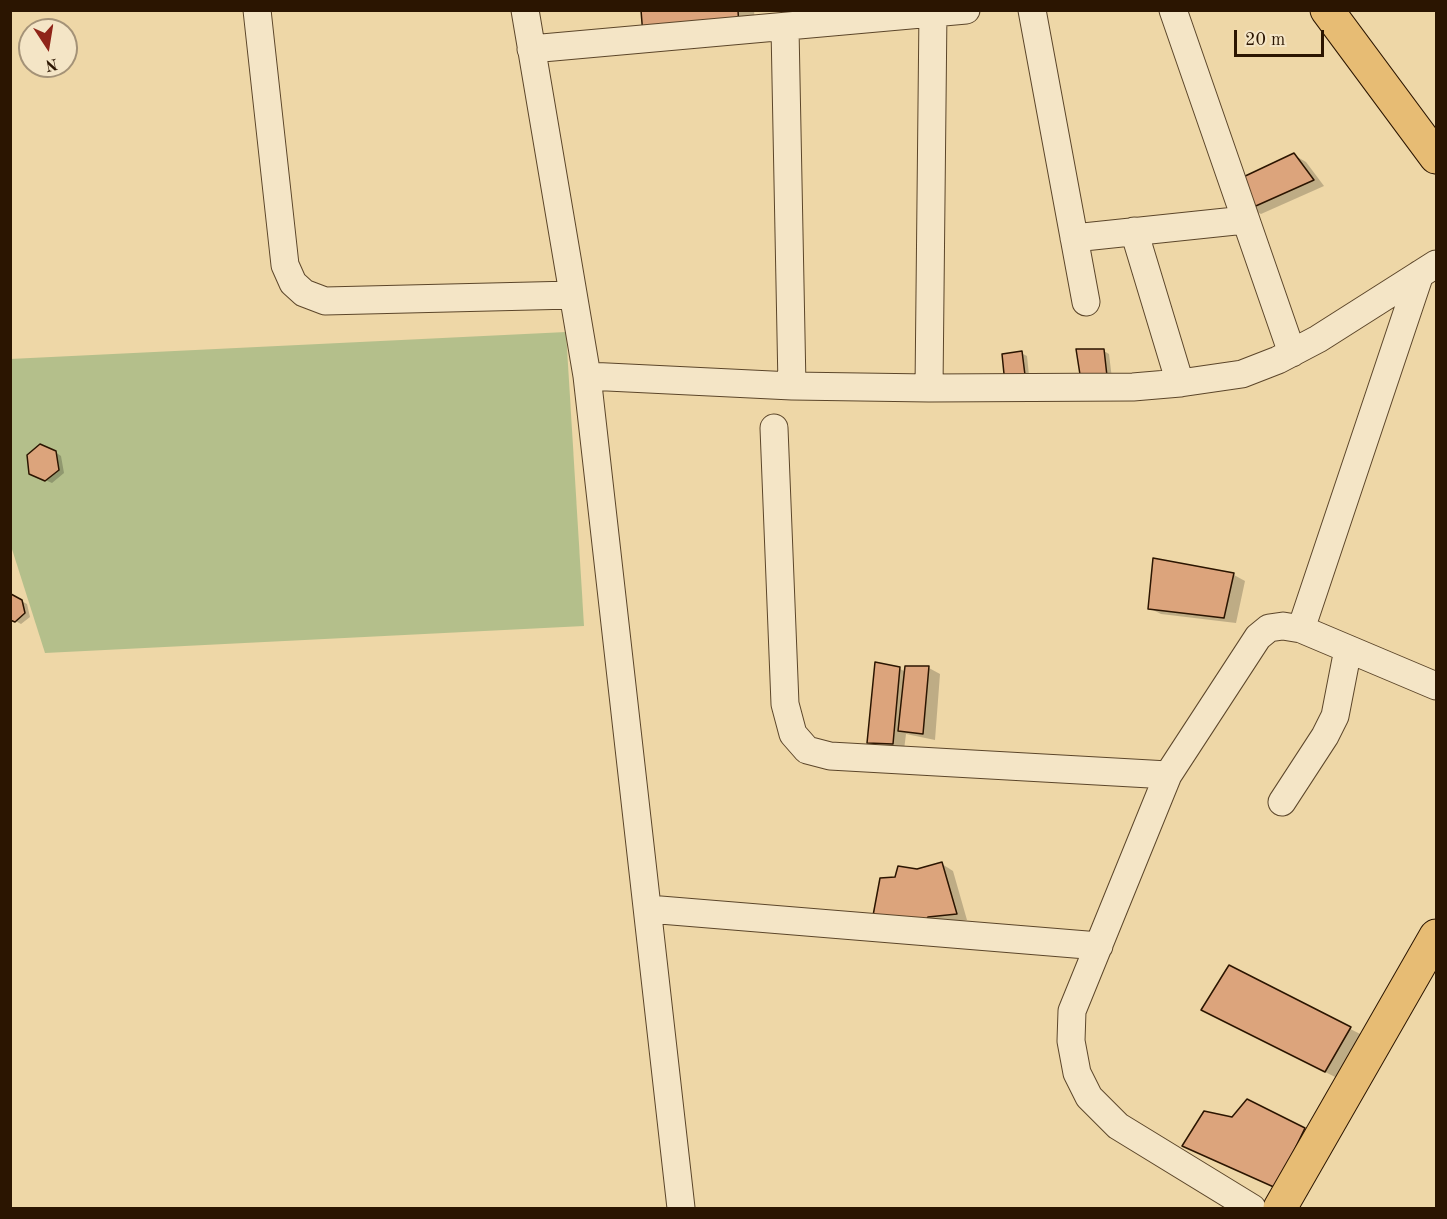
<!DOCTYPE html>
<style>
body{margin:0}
#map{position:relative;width:1447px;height:1219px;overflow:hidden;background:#eed7a7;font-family:"Old Standard TT",serif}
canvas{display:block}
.frame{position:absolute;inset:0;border:12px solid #2b1501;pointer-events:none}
.north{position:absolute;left:18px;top:18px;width:60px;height:60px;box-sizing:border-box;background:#f4e5c6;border:2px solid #a49277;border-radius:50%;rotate:168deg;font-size:16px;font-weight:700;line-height:24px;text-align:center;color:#2b1501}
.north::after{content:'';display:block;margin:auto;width:21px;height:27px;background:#8f2418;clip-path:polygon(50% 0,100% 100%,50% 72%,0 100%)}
.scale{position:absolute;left:1234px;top:30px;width:90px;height:27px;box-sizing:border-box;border:3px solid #2b1501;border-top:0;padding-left:8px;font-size:18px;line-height:21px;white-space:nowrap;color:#2b1501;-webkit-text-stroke:4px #f4e5c6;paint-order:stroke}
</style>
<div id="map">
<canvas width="1447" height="1219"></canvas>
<div class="frame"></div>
<div class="north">N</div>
<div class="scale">20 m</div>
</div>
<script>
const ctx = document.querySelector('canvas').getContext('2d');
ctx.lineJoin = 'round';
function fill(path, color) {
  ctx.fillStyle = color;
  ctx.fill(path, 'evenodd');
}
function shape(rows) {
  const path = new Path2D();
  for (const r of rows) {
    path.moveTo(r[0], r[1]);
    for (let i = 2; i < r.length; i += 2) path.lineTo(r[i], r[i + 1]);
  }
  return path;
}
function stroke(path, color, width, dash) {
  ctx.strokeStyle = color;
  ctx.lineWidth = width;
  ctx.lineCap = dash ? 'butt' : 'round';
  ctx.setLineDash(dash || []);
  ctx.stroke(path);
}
fill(shape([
 [566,332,584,626,45,653,11,546,10,359]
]), '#b4bf8b');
fill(shape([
 [643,10,754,10,756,38],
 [1294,155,1306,162,1324,186,1261,214,1250,208],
 [1104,351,1109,354,1113,387,1088,383],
 [1021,353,1027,356,1030,385,1012,386],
 [55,452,61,456,64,473,52,483,36,476],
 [1155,560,1234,575,1245,581,1236,623,1161,614,1149,608],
 [11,596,27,604,30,617,21,624,10,618],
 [929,668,940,674,935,740,906,734,904,750,880,748,869,742,900,669,906,672],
 [942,864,953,871,967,920,940,923,934,931,896,879],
 [1229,967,1368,1038,1343,1081,1220,1019],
 [1248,1101,1322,1139,1294,1196,1184,1146,1233,1118]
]), '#0003');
const building = shape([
 [641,10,738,10,739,29,643,36,641,10],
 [1294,153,1314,180,1249,209,1241,178,1294,153],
 [1076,349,1104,349,1108,385,1081,381,1076,349],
 [1022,351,1026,383,1005,384,1002,354,1022,351],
 [40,444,56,451,59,470,45,481,29,474,27,455,40,444],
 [1153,558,1234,573,1224,618,1148,609,1153,558],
 [11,594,22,600,25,613,15,622,10,620,11,594],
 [875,662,900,667,893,744,867,743,875,662],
 [905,666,929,666,923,734,898,731,905,666],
 [942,862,957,914,928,917,922,926,872,921,880,878,895,877,898,866,917,869,942,862],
 [1229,965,1351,1027,1325,1072,1201,1010,1229,965],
 [1247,1099,1305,1128,1276,1188,1182,1146,1204,1111,1232,1117,1247,1099]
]);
fill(building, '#dca47c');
stroke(building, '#2b1501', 1.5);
const street = shape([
 [257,10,285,265,293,283,304,293,325,301,573,295],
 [525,10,587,376,681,1208],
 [1032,10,1086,302],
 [1173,10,1292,353],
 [785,28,792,386],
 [531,49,966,10],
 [1134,231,1180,383],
 [1074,238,1245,220],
 [587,376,792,386,929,388,1133,387,1180,383,1242,374,1278,360,1318,339,1436,264],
 [929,388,933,10],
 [774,428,785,704,793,734,807,750,830,756,1168,775],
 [1301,629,1420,274],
 [1282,802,1325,736,1335,716,1348,649],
 [648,909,1099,946],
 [1252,1208,1118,1126,1089,1097,1077,1073,1071,1041,1072,1011,1168,775,1258,637,1269,628,1283,626,1301,629,1436,686]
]);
const primary = shape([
 [1327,10,1436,157],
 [1280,1208,1436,936]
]);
stroke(street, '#5c462a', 29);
stroke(primary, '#2b1501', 35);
stroke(street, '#f4e5c6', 27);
stroke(primary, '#e7bc74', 33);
</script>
